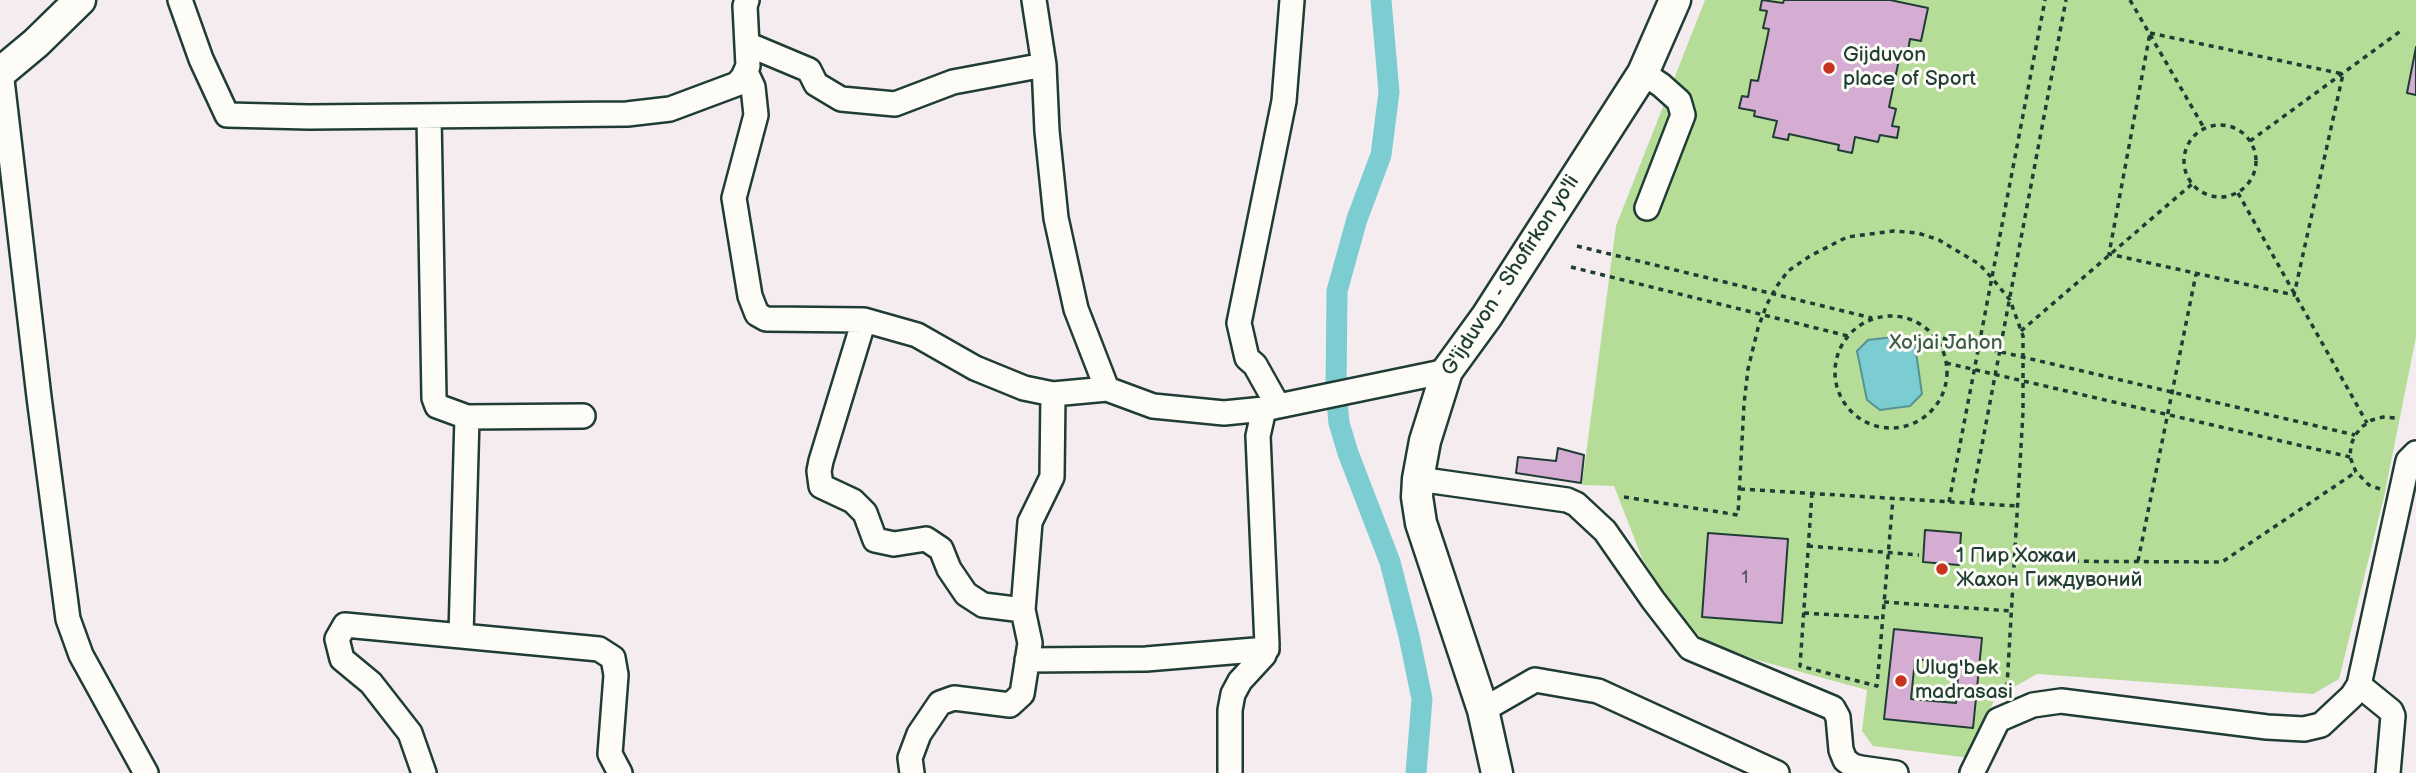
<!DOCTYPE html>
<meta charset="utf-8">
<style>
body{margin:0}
canvas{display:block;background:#f5ecf0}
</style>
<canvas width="2416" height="773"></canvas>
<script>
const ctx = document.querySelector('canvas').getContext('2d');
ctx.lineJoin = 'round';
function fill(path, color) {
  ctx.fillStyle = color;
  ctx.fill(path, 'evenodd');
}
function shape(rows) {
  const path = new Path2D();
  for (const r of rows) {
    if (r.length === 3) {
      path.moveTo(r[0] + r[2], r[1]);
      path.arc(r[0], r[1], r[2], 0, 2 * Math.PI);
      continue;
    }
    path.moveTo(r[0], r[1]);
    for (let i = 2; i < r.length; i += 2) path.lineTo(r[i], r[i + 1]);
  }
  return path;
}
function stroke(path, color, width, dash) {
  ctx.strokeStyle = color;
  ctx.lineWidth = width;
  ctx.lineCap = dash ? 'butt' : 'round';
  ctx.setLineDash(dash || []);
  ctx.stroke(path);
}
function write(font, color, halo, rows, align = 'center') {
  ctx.font = font + ' "Balsamiq Sans",sans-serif';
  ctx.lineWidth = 6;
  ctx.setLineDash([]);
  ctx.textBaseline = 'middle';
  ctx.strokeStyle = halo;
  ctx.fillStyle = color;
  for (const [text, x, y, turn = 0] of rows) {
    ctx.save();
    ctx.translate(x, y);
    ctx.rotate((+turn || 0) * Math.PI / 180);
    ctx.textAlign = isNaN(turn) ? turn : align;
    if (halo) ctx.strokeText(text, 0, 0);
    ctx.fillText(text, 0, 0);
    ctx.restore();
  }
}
fill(shape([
 [1705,0,2416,0,2416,337,2384,497,2339,679,2313,694,2037,674,1995,698,1970,758,1873,746,1862,731,1867,690,1757,660,1704,640,1676,613,1642,558,1614,486,1582,485,1616,226]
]), '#b6dd98');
const water = shape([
 [1901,336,1915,345,1922,394,1910,406,1880,410,1867,400,1857,351,1868,340,1901,336]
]);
fill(water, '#7ccdd2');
stroke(water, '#579393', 2);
stroke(shape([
 [1381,0,1389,92,1381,155,1357,219,1337,291,1336,391,1339,423,1348,453,1390,562,1409,636,1422,699,1416,773]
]), '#7ccdd2', 21);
const building = shape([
 [1762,0,1783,3,1784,0,1890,0,1928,8,1921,41,1910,39,1907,57,1900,55,1889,107,1896,109,1892,126,1899,127,1897,138,1880,135,1878,142,1855,137,1852,153,1838,150,1839,145,1789,134,1788,140,1773,137,1777,121,1754,116,1755,111,1739,108,1742,96,1748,97,1751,80,1758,81,1769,29,1763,28,1767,11,1760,10,1762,0],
 [2416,47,2416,95,2407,93,2416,47],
 [1558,448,1584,455,1581,483,1516,473,1518,457,1556,461,1558,448],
 [1925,530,1961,533,1959,565,1923,562,1925,530],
 [1708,533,1788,539,1782,623,1702,617,1708,533],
 [1894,629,1982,638,1973,728,1884,719,1894,629],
 [1915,659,1959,664,1956,703,1911,699,1915,659]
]);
fill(building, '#d5acd2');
stroke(building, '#1f3d34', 2);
const minor = shape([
 [180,0,201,59,227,115,309,117,627,114,670,109,737,84,743,77,748,66,745,6,747,0],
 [1034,0,1044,65,1047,131,1056,218,1076,309,1107,389],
 [747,44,809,70,816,84,841,99,895,104,953,82,1044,65],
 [1,71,39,397,68,619,81,655,146,773],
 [746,72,753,87,756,115,734,198,750,296,757,314,766,319,864,320,917,335,975,368,1024,388,1053,394,1107,389,1153,406,1224,413,1264,409],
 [1643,73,1661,85,1679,101,1683,115,1647,208],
 [429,116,434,398,437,406,467,417,461,635],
 [864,320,821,461,819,471,821,486,853,501,865,513,875,540,894,544,926,539,941,549,949,569,966,594,983,605,1023,610],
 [1278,406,1255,365,1247,358,1239,323,1284,101,1292,0],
 [467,417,583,416],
 [1418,479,1567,500,1576,504,1605,531,1653,600,1690,648,1833,708,1838,717,1841,750,1845,760,1853,766,1861,768,1896,773],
 [1027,660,1146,659,1267,649],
 [1483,710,1535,680,1598,691,1777,773],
 [424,773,410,733,371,683,342,659,337,639,345,625,599,649,613,658,616,675,610,754,620,773],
 [912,773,910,758,919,734,940,703,954,698,1010,705,1022,694,1030,643,1023,610,1030,522,1052,477,1053,394],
 [1230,773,1230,710,1233,694,1240,681,1264,655,1267,645,1258,436,1264,409,1447,371],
 [1972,773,1998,720,2033,705,2061,701,2267,727,2304,729,2321,725,2352,696,2359,685],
 [2388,773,2393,716,2391,711,2359,685,2408,461,2416,453]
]);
const major = shape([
 [0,73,36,43,80,0],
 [1497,773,1483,710,1421,523,1417,497,1418,479,1425,441,1447,371,1487,316,1643,73,1675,0]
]);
stroke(minor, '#1f3d34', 28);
stroke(major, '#1f3d34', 35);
stroke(shape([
 [2130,0,2204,128],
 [2150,33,2343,74,2294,295,2109,254,2150,33],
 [2220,161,36],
 [2250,141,2402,30],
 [2238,193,2367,423],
 [1577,246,1872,318],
 [1571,267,1848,336],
 [1891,372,56],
 [2021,331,2192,184],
 [1933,336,2355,435],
 [1946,363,2350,457],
 [1740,489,2017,506],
 [2380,489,2369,485,2356,472,2350,457,2351,445,2355,435,2363,426,2372,420,2383,417,2395,418],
 [1812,493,1800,666,1877,686,1893,498],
 [1624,497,1738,515,1744,404,1748,369,1758,328,1767,304,1777,286,1788,271,1810,256,1847,237,1894,231,1918,233,1939,240,1979,264,1991,277,2010,300,2023,336,2023,412,2007,686],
 [1949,502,2045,0],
 [1971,503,2066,0],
 [1808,546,1919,555],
 [1984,558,2014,561,2222,562,2356,472],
 [2138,561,2196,274],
 [1884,602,2011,611],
 [1804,613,1883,618]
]), '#1f3d34', 3.5, [5, 5]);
stroke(minor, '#fdfcf7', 23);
stroke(major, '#fdfcf7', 30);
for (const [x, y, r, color] of [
 [1829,68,7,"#c8321e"],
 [1942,569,7,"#c8321e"],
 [1901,681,7,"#c8321e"]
]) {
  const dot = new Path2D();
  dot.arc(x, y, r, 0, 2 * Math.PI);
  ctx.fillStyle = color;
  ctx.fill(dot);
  stroke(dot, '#fdfcf7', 2.5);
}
write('18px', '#4c595c', null, [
 ["1",1745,578]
]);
write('21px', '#1f3d34', '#fdfcf7', [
 ["Gijduvon",1843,56],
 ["place of Sport",1843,80],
 ["1 Пир Хожаи",1956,557],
 ["Жахон Гиждувоний",1956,581],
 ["Ulug'bek",1915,669],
 ["madrasasi",1915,693]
], 'left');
write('21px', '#1f3d34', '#fdfcf7', [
 ["G'ijduvon - Shofirkon yo'li",1511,276,-57]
]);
write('21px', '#3d5d48', '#fdfcf7', [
 ["Xo'jai Jahon",1946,344]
]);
</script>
